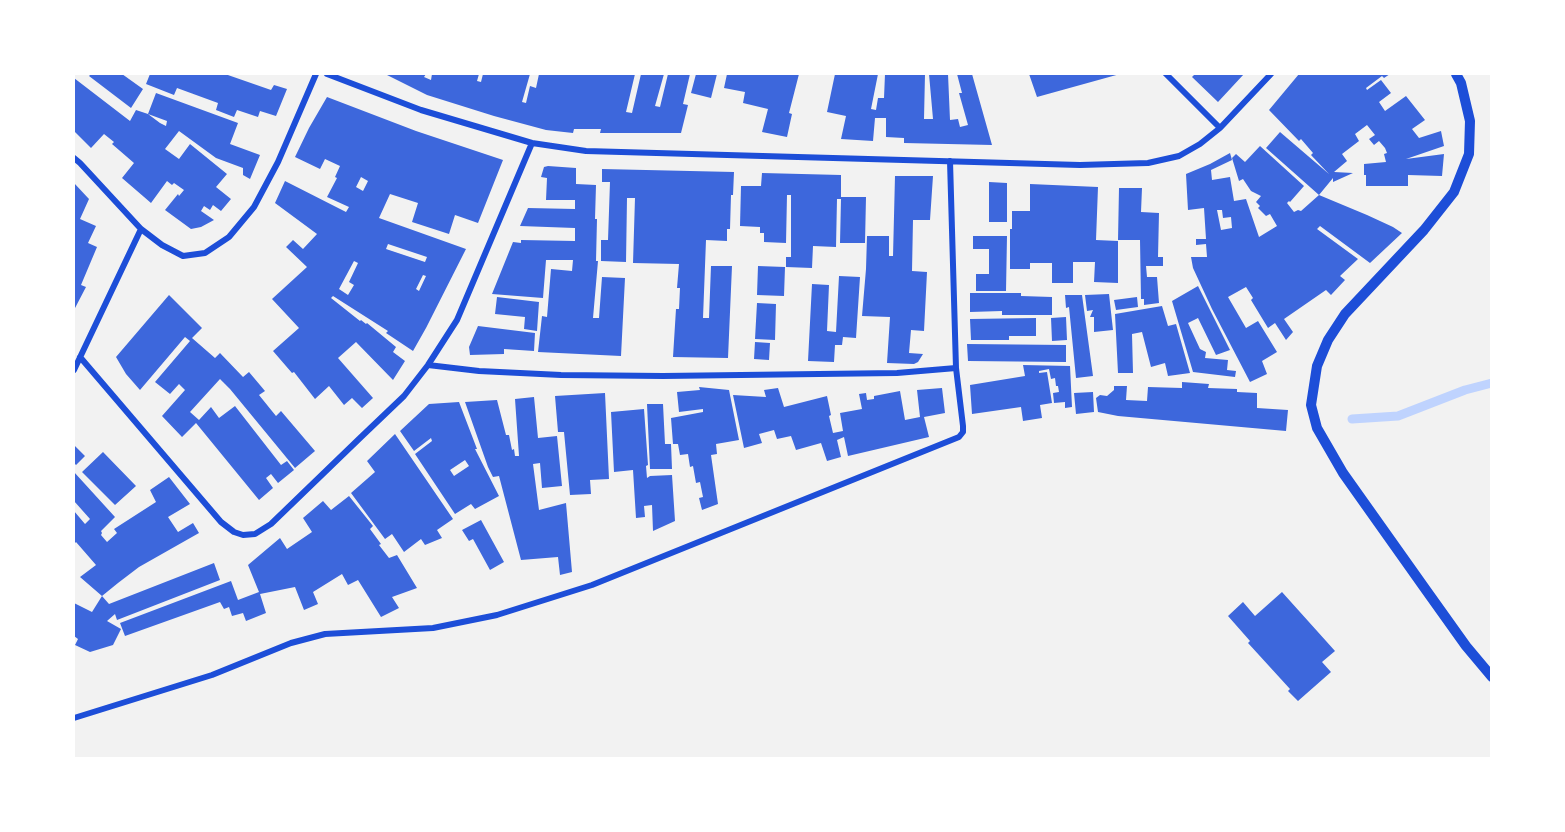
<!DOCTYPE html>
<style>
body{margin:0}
#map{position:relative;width:1565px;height:832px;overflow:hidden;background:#f2f2f2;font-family:"Exo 2",sans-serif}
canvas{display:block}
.frame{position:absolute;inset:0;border:75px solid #fff;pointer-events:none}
</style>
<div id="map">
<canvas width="1565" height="832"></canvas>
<div class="frame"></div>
</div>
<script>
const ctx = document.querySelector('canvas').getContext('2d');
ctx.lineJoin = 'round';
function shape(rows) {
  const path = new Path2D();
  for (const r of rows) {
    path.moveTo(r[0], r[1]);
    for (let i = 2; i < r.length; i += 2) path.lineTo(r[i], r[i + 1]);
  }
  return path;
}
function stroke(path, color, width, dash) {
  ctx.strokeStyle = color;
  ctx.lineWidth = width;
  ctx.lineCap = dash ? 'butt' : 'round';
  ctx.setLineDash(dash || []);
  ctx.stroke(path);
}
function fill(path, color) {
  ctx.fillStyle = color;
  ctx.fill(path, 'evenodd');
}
stroke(shape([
 [1352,419,1398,416,1465,390,1492,383]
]), '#bfd3fe', 9);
fill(shape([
 [91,74,122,74,143,89,131,108,89,76],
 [150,74,225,74,271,90,274,85,287,89,276,116,260,111,258,117,237,110,234,117,216,110,218,103,177,88,174,95,146,84],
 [385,74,426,74,424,77,431,80,432,74,479,74,477,81,481,82,483,74,530,74,522,102,526,103,530,86,536,88,539,74,635,74,626,112,632,113,641,74,664,74,655,106,660,107,668,74,690,74,683,104,688,105,681,133,600,133,601,129,574,129,573,133,546,130,494,116,427,95],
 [696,74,717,74,711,98,691,93],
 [727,74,799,74,789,113,792,114,787,137,762,132,768,109,743,103,745,92,724,88],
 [835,74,878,74,871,109,876,110,878,98,884,98,885,74,925,74,924,119,933,119,929,74,948,74,950,120,958,119,960,127,968,125,959,93,962,93,957,74,972,74,992,145,904,143,904,138,886,137,886,118,875,118,873,141,841,139,846,116,827,112],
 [1029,74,1120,74,1037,97],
 [1192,74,1244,74,1218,102,1192,77,1194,75],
 [1299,74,1390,74,1384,78,1382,76,1366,88,1367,90,1381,80,1391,93,1379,102,1385,111,1406,96,1425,120,1412,129,1419,138,1441,131,1444,146,1406,159,1444,154,1442,176,1408,175,1408,186,1366,186,1366,175,1364,175,1364,164,1386,162,1384,154,1387,153,1385,148,1379,141,1374,145,1369,139,1375,135,1367,125,1355,134,1359,141,1342,154,1347,161,1334,172,1353,173,1333,182,1333,178,1319,195,1367,215,1393,227,1402,233,1370,263,1320,226,1317,229,1358,259,1340,276,1345,280,1331,295,1326,290,1284,319,1293,332,1286,340,1275,323,1268,328,1251,300,1253,298,1246,287,1228,297,1246,328,1258,321,1277,352,1262,361,1267,374,1250,382,1212,309,1193,268,1191,257,1207,257,1206,244,1196,245,1196,239,1206,239,1204,208,1188,210,1186,174,1210,164,1230,153,1232,160,1211,170,1212,180,1230,177,1234,201,1246,199,1259,237,1277,226,1270,214,1266,216,1258,208,1260,206,1256,202,1261,196,1251,191,1243,179,1239,181,1232,158,1236,154,1245,162,1260,146,1304,186,1290,202,1289,201,1287,203,1294,212,1298,210,1301,211,1319,195,1266,148,1280,132,1329,174,1311,155,1313,153,1301,139,1299,141,1269,110],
 [1217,210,1222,210,1223,218,1231,217,1232,228,1221,230],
 [74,78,130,121,136,110,148,114,160,123,166,126,167,121,148,114,156,93,238,123,230,144,260,155,250,179,243,175,243,168,216,158,179,131,165,149,179,159,190,144,227,174,216,187,231,199,221,211,213,205,210,210,204,206,201,211,214,220,201,227,191,229,165,210,178,194,179,196,184,190,174,183,172,185,167,181,151,203,122,178,134,163,112,144,114,142,104,134,91,148,74,131],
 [327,97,416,131,503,160,478,223,455,215,449,234,412,222,418,203,390,194,379,218,466,249,426,328,413,351,386,333,388,331,333,296,331,298,360,321,361,320,366,324,367,323,396,347,393,352,405,361,393,380,356,342,338,358,373,398,362,408,352,398,344,405,329,386,315,399,294,372,292,373,273,351,299,328,272,299,307,267,286,247,293,240,303,249,317,234,275,203,285,181,346,212,349,207,327,197,337,178,335,177,340,166,325,159,320,169,295,157,309,128],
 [361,177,368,181,363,191,356,187],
 [388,244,427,257,425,262,386,249],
 [354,261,358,263,349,282,354,285,348,295,339,289],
 [423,275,426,276,419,291,416,289],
 [548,166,576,168,576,184,596,185,595,219,597,219,596,261,598,261,593,318,599,318,602,277,625,278,621,356,538,352,542,316,547,317,551,269,572,271,573,260,546,260,543,298,492,294,513,242,521,243,521,240,575,241,575,228,520,226,528,208,575,209,575,200,546,200,547,178,541,177,544,167],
 [602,169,734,172,733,195,731,195,730,229,727,229,727,241,706,240,703,318,709,318,711,266,732,266,728,358,673,357,676,309,679,309,680,288,677,288,679,264,633,263,635,198,627,198,626,262,601,261,601,240,608,240,610,182,602,182],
 [762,173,841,175,841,197,866,197,865,243,840,243,841,199,837,199,836,247,813,246,812,268,786,267,786,257,791,257,791,195,787,195,786,243,764,242,764,233,760,233,760,227,740,226,741,186,761,186],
 [895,176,933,176,930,220,913,220,912,271,927,272,924,331,911,330,909,353,923,354,918,362,914,364,887,363,890,317,862,316,866,269,867,236,889,236,889,256,893,256],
 [989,182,1007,183,1007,222,989,222],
 [74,183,89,199,80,219,96,226,88,243,97,247,81,285,86,287,74,310],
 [1030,184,1098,187,1096,240,1118,241,1118,283,1094,282,1095,262,1073,262,1073,283,1052,283,1052,263,1030,263,1030,269,1010,269,1010,229,1012,229,1012,211,1030,211],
 [1119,188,1142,188,1141,212,1159,213,1158,257,1163,257,1163,266,1146,266,1147,277,1157,277,1159,303,1144,305,1144,299,1141,299,1140,240,1118,240],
 [973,236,1007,236,1006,291,976,291,976,274,989,274,989,249,973,249],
 [758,266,785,267,784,296,757,295],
 [839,276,860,277,856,338,843,337,842,345,835,345,834,362,808,361,812,284,829,285,827,331,836,332],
 [1198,286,1230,350,1216,355,1198,318,1188,323,1200,349,1206,352,1205,358,1228,360,1227,370,1236,371,1235,377,1193,372,1172,301],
 [970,293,1021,293,1021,296,1052,297,1052,315,1002,315,1002,311,970,312],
 [1109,294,1113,330,1094,332,1094,317,1090,317,1093,310,1087,311,1085,295],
 [169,295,202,328,192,338,215,358,220,353,243,377,249,372,265,391,259,395,276,416,281,411,315,451,295,468,230,389,220,379,190,412,199,420,211,407,219,418,235,406,281,465,287,461,294,470,278,483,271,474,266,478,273,488,259,500,196,423,182,437,162,416,185,390,179,384,170,394,155,382,190,341,185,337,140,390,126,374,116,357],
 [1065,295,1082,295,1093,376,1076,378,1069,307,1066,308],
 [497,297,539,302,537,331,524,329,525,317,495,314],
 [1137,297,1138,307,1116,310,1114,300],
 [757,303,776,304,775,340,755,339],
 [1162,306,1168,326,1176,324,1190,373,1168,376,1165,363,1151,367,1142,332,1132,334,1133,373,1118,373,1115,314],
 [1066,317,1067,340,1052,341,1051,318],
 [1036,318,1036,336,1009,336,1009,340,971,340,970,319],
 [478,326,535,333,534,351,504,349,504,354,470,355,469,347],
 [755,342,770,343,769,360,754,359],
 [967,344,1066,345,1066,362,968,361],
 [1023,365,1070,366,1072,407,1065,408,1065,402,1054,403,1053,393,1059,392,1058,386,1056,386,1055,378,1051,379,1049,369,1039,371,1039,373,1047,372,1052,403,1040,405,1042,418,1023,421,1021,407,972,414,970,385,1025,376],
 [1182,382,1209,384,1208,388,1237,389,1237,392,1257,393,1257,408,1288,410,1286,431,1118,416,1098,412,1096,398,1100,395,1107,396,1114,390,1114,386,1127,386,1126,400,1147,401,1148,387,1182,388],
 [699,387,729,390,739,440,716,444,717,454,711,455,718,504,702,510,699,498,703,497,700,482,696,483,693,466,690,467,688,454,680,455,678,444,673,444,671,418,703,412,703,409,679,412,677,392,700,390],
 [778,388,784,407,827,396,831,415,829,416,833,433,843,431,840,413,862,409,859,394,866,393,867,400,874,399,874,396,900,391,905,420,920,417,917,390,942,388,945,413,924,417,929,437,848,456,844,437,837,440,841,457,827,461,821,443,796,450,791,436,777,439,774,430,759,434,762,443,744,448,733,395,766,397,764,390],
 [1093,392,1094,412,1076,414,1074,393],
 [605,393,609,479,590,480,591,494,570,495,564,432,558,432,555,396],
 [534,397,538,438,557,436,562,486,542,488,540,463,533,464,539,510,566,503,572,572,560,575,558,557,521,560,499,476,493,477,488,467,465,402,497,400,506,435,509,435,512,450,514,449,515,456,519,456,515,399],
 [459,402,477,449,475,449,499,496,475,509,471,504,455,514,415,454,432,441,431,438,414,451,400,431,429,404],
 [465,460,469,466,454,476,450,470],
 [647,404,663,404,665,444,671,444,672,469,650,469],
 [644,409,648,465,646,466,647,478,650,476,672,475,675,521,653,531,652,505,644,506,645,517,636,518,633,470,614,472,611,412],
 [395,434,453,519,437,530,442,538,425,545,421,539,404,552,392,534,385,539,351,493,375,472,367,461],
 [74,445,85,456,76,465,74,463],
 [103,452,136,486,115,505,82,472],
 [74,472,115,517,101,531,102,533,101,535,107,542,117,533,114,529,156,502,150,490,169,477,190,504,168,517,178,532,193,523,199,533,139,567,118,583,102,596,109,604,214,563,220,580,117,620,115,614,107,621,121,629,113,645,90,652,75,645,78,639,74,636,74,603,92,612,102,596,80,577,96,565,76,542,74,544,74,511,85,524,90,519,74,501],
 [349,496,373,526,370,529,381,544,379,545,389,558,397,555,417,588,392,597,399,608,381,617,358,580,348,585,342,574,313,592,318,604,304,610,295,587,260,594,266,613,246,621,243,613,232,616,229,607,224,609,220,602,125,636,120,623,231,581,238,600,259,592,248,565,280,538,287,549,312,532,303,518,323,501,331,510],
 [481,520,504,562,490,570,473,539,469,541,462,530],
 [1282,592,1335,651,1322,662,1331,672,1298,701,1288,691,1290,689,1248,643,1250,641,1228,616,1243,602,1255,616]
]), '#3d67dc');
stroke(shape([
 [327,74,421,110,532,143,586,151,1080,165,1148,163,1179,156,1200,144,1220,128,1271,74],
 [1166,74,1220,128],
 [74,158,80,163,141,229,162,245,183,256,205,253,229,237,254,207,278,162,316,74],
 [80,357,221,522,234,532,243,535,255,534,271,524,360,438,404,396,428,365,457,320,532,143],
 [428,365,479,371,561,375,663,376,897,373,956,368],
 [74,370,141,229],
 [74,718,212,675,291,643,325,634,433,628,497,615,592,585,959,437,963,432,963,426,956,368,950,161]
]), '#1d4ed8', 6);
stroke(shape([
 [1456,74,1461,83,1470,121,1469,154,1454,192,1424,230,1345,314,1328,340,1317,366,1311,405,1317,428,1343,473,1426,590,1466,646,1492,677]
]), '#1d4ed8', 10);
</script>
